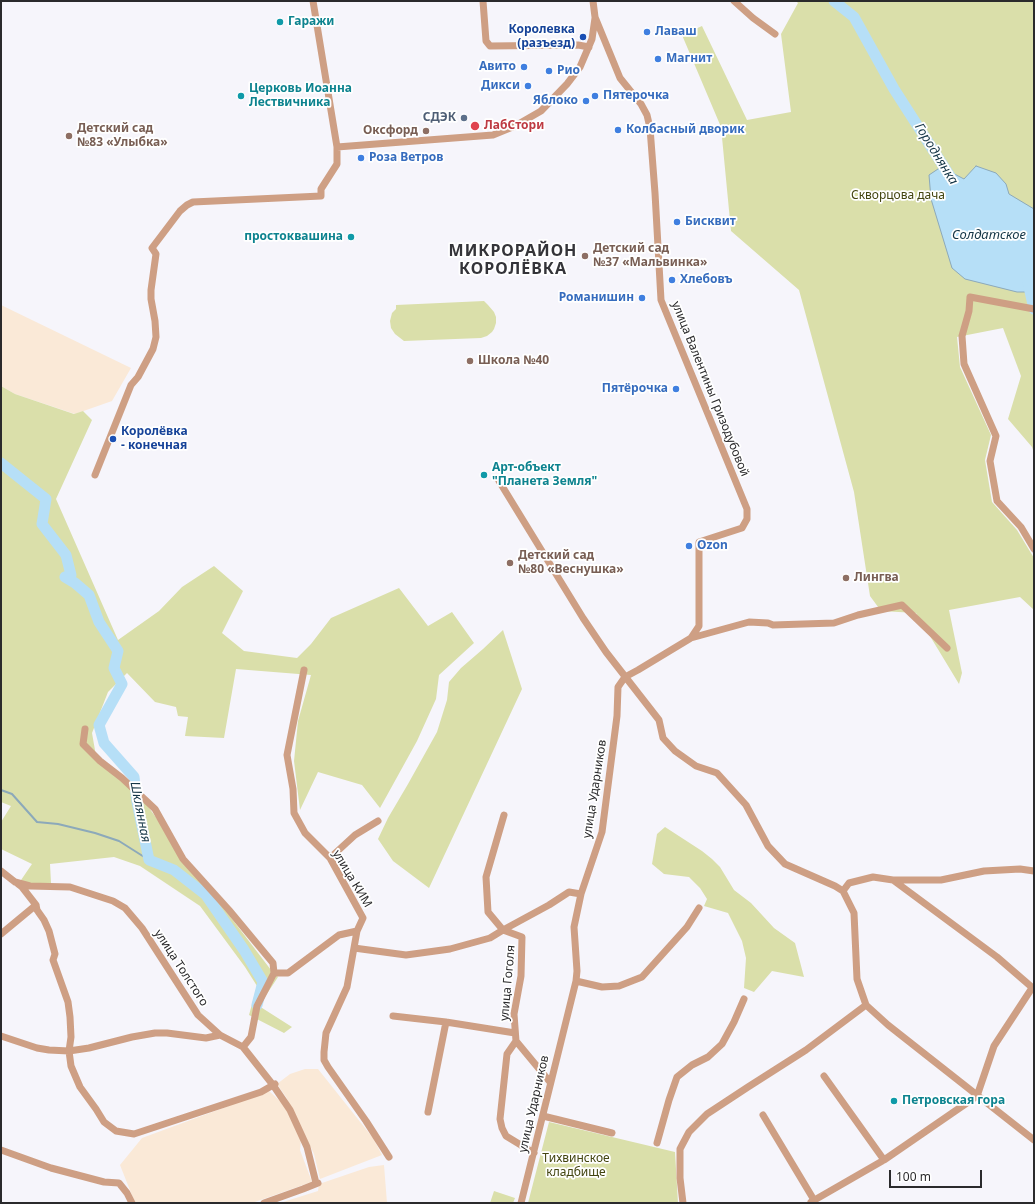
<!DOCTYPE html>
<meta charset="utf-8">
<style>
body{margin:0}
#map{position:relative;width:1035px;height:1204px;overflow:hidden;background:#f6f5fb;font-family:"Noto Sans",sans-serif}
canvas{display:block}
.frame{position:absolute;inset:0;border:2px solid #2a2a2c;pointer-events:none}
.scale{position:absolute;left:889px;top:1170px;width:93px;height:18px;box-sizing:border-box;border:2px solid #2a2a2c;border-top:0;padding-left:5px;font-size:12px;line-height:14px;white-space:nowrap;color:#2a2a2c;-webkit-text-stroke:3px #fff;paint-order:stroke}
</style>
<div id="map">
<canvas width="1035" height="1204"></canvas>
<div class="frame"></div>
<div class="scale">100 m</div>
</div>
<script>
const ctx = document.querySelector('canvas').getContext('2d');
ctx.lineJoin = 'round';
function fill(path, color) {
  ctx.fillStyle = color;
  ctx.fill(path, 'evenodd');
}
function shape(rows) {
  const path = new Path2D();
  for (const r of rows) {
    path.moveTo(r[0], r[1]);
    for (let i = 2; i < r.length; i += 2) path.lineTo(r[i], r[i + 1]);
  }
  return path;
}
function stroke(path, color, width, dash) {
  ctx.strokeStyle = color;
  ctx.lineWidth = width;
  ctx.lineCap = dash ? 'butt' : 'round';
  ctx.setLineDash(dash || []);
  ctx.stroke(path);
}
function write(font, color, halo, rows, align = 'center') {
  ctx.font = font + ' "Noto Sans",sans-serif';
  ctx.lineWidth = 3.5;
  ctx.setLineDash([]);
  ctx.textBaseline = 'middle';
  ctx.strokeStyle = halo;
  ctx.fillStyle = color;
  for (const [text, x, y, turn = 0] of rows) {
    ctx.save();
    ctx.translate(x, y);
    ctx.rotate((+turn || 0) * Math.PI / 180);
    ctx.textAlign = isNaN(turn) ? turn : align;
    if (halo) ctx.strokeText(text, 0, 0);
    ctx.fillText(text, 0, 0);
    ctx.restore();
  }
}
fill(shape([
 [1,305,131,368,112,401,75,414,15,394,1,386],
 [305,1069,318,1069,373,1138,382,1155,320,1179,314,1154,286,1097,277,1084,290,1074],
 [269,1091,280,1101,289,1112,301,1140,300,1150,312,1182,252,1203,135,1203,120,1165,142,1138],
 [384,1165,387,1203,280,1203,318,1191,319,1184,369,1167]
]), '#fae9d7');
fill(shape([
 [796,1,1034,1,1034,453,1032,447,1008,419,1021,376,1003,328,957,337,960,367,991,435,985,460,992,502,1017,530,1034,558,1034,610,1020,597,949,610,962,673,959,684,916,613,881,611,870,596,854,492,799,290,731,231,721,127,682,35,702,26,747,120,791,112,781,34,798,3],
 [484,301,488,305,494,312,496,317,496,323,494,329,492,332,487,336,481,338,404,341,395,334,391,328,390,321,392,313,396,309,396,305],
 [1,386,15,394,74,414,83,411,92,420,56,499,118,640,159,611,182,587,214,566,243,591,222,633,244,651,297,658,311,644,331,618,399,588,428,626,452,612,474,643,439,675,436,699,417,741,380,808,362,785,318,772,300,810,294,761,298,721,311,675,236,669,224,738,185,736,188,717,178,716,176,707,155,702,127,673,108,692,92,733,96,756,137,791,177,847,271,970,278,977,259,1006,292,1027,284,1033,249,1015,257,986,245,967,200,906,140,866,114,857,50,864,51,883,19,883,32,864,1,849,1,822,11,806,1,802],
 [503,630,522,689,429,888,393,861,378,839,388,818,408,784,437,732,447,700,449,682,461,668,483,649],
 [665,827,702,851,712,859,720,867,734,890,751,903,774,928,795,943,804,977,772,971,754,992,744,988,746,958,742,941,728,913,704,906,707,899,700,888,689,877,664,874,652,864,657,834],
 [549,1122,675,1152,678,1203,528,1203],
 [494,1191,515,1198,513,1203,490,1203]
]), '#dadfaa');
const water = shape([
 [976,166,996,173,1006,184,1009,194,1034,209,1034,292,1017,292,965,279,952,268,931,199,929,175,941,167,964,179,976,166]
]);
fill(water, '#b6dff7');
stroke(water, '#8ca9ba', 1);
stroke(shape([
 [1,790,12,794,37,822,58,824,95,833,119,841,149,860]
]), '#8ca9ba', 2);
stroke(shape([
 [834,1,854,17,894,89,953,181],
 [1027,278,1034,309],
 [1,463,46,499,42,524,66,555,71,575,65,577,75,583,89,595,99,622,118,651,114,668,122,684,99,725,104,743,134,777,137,802,149,860,174,870,206,895,244,950,263,982,257,1005]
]), '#b6dff7', 11);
stroke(shape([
 [483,1,486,41,490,46,578,45,589,47],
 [734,1,753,18,775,34],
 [337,147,493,135,515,126,541,111,567,84,580,67,592,39,595,18],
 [1034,309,970,297,969,311,962,336,964,364,996,436,990,461,997,501,1021,527,1034,549],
 [95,475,131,385,138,377,153,349,156,337,155,321,151,299,151,290,156,254,152,248,180,211,187,205,193,202,321,196,321,189,337,164,337,147,313,1],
 [499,481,583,618,606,652,659,720,663,738,675,751,696,766,717,773,746,805,768,846,785,864,835,886,843,891,854,913,857,979,866,1005,888,1025,1034,1140],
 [691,638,749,622,768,623,773,625,834,623,858,615,902,605,947,648],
 [304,670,287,755,293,789,294,813,305,833,330,858,363,918,357,931,347,987,326,1033,324,1052,324,1060,328,1067,366,1121,389,1157],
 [85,729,83,744,100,761,122,778,155,809,183,859,229,910,273,963,274,973,257,1006,251,1037,243,1047],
 [504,815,486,877,488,912,503,930,522,937,521,976,514,1014,516,1041,507,1054,500,1119,502,1128,506,1136,534,1153],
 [330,858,355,835,378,821],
 [1,871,15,882,30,886,70,887,113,901,125,908,142,928,198,1015,220,1035,243,1047,273,1085,290,1110,307,1147,316,1183],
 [893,880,941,880,984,871,1020,869,1034,871],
 [18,884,22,887,36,905],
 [843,891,849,883,873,877,893,880,997,957,1034,989],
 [1,934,36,905,37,910,44,920,49,931,55,954,53,960,68,1002,70,1017,71,1037,69,1051,71,1066,80,1087,96,1109,104,1122,116,1131,134,1134,261,1092,275,1084],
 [354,948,406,955,450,949,490,938,503,930,549,905,569,892,581,894],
 [274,973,288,973,339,935,357,931],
 [576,981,602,987,619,986,642,977,687,927,699,908],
 [393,1016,446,1022,515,1033],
 [1,1036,37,1048,49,1050,69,1051,89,1048,132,1037,155,1033,167,1033,206,1038,220,1035],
 [516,1041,550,1082],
 [824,1076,884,1160],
 [428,1112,446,1022],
 [763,1115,814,1200],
 [543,1116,612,1133],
 [657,1143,669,1100,677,1077,692,1065,708,1057,722,1044,734,1022,744,999],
 [1,1150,51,1168,104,1182,119,1183,127,1193,132,1203],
 [811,1202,884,1160,977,1096,994,1046,1032,988],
 [264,1203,303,1189,318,1183],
 [521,1203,576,981,577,971,574,927,581,894,602,832,617,716,618,687,625,677,638,670,691,638,699,626,699,542,742,528,747,519,747,509,661,300,655,193,650,128,647,115,641,104,620,78,595,17,593,1],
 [683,1203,680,1178,680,1149,689,1132,707,1114,748,1087,806,1050,866,1005]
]), '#ce9f84', 7);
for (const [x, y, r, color] of [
 [280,22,4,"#0f9aa8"],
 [647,32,4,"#3f7fe0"],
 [583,37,4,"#1a4fb4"],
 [658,59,4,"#3f7fe0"],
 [524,67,4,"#3f7fe0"],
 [549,71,4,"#3f7fe0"],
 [528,86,4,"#3f7fe0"],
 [241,96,4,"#0f9aa8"],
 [595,96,4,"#3f7fe0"],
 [586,101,4,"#3f7fe0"],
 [464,118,4,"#5c6f8a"],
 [475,126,5,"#e0444e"],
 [618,130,4,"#3f7fe0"],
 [426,131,4,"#8d6e63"],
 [69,136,4,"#8d6e63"],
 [361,158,4,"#3f7fe0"],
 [677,222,4,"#3f7fe0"],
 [351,237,4,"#0f9aa8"],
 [585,256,4,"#8d6e63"],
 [672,280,4,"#3f7fe0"],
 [642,298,4,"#3f7fe0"],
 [470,361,4,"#8d6e63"],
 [676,389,4,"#3f7fe0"],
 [113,439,4,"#1a4fb4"],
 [484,475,4,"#0f9aa8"],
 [689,546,4,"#3f7fe0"],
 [510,563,4,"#8d6e63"],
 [846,578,4,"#8d6e63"],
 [894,1101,4,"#0f9aa8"]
]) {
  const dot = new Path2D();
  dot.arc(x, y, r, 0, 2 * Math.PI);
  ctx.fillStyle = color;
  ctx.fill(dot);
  stroke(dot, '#fff', 1.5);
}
write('bold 12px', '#0d838f', '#fff', [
 ["Гаражи",288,22],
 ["Церковь Иоанна",249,89],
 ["Лествичника",249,103],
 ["простоквашина",343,237,"right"],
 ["Арт-объект",492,468],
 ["\"Планета Земля\"",492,482],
 ["Петровская гора",902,1101]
], 'left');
write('bold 12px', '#164399', '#fff', [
 ["Королевка",575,30],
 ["(разъезд)",575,44],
 ["Королёвка",121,432,"left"],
 ["- конечная",121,446,"left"]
], 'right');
write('bold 12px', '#366cbe', '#fff', [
 ["Лаваш",655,32],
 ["Магнит",666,59],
 ["Авито",516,67,"right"],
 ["Рио",557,71],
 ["Дикси",520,86,"right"],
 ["Пятерочка",603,96],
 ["Яблоко",578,101,"right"],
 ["Колбасный дворик",626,130],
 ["Роза Ветров",369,158],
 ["Бисквит",685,222],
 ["Хлебовъ",680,280],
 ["Романишин",634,298,"right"],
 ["Пятёрочка",668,389,"right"],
 ["Ozon",697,546]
], 'left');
write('bold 12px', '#4e5e75', '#fff', [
 ["СДЭК",456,118]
], 'right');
write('bold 12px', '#be3a42', '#fff', [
 ["ЛабСтори",484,126]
], 'left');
write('bold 12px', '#785e54', '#fff', [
 ["Детский сад",77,129],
 ["№83 «Улыбка»",77,143],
 ["Оксфорд",418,131,"right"],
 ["Детский сад",593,249],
 ["№37 «Мальвинка»",593,263],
 ["Школа №40",478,361],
 ["Детский сад",518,556],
 ["№80 «Веснушка»",518,570],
 ["Лингва",854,578]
], 'left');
write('12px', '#434510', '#fff', [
 ["Скворцова дача",898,196],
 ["Тихвинское",576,1159],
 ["кладбище",576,1173]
]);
write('12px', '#2a2a2c', '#fff', [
 ["улица Валентины Гризодубовой",710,389,68],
 ["улица Ударников",595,789,-81],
 ["улица КИМ",352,879,59],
 ["улица Толстого",181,968,57],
 ["улица Гоголя",508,983,-85],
 ["улица Ударников",534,1104,-77]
]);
write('italic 13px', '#143546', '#fff', [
 ["Городнянка",936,154,58],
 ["Солдатское",989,235],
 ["Шклянная",140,812,79]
]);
ctx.letterSpacing = '1px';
write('bold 16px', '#343439', '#fff', [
 ["МИКРОРАЙОН",513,251],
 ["КОРОЛЁВКА",513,269]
]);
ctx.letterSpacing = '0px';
</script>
